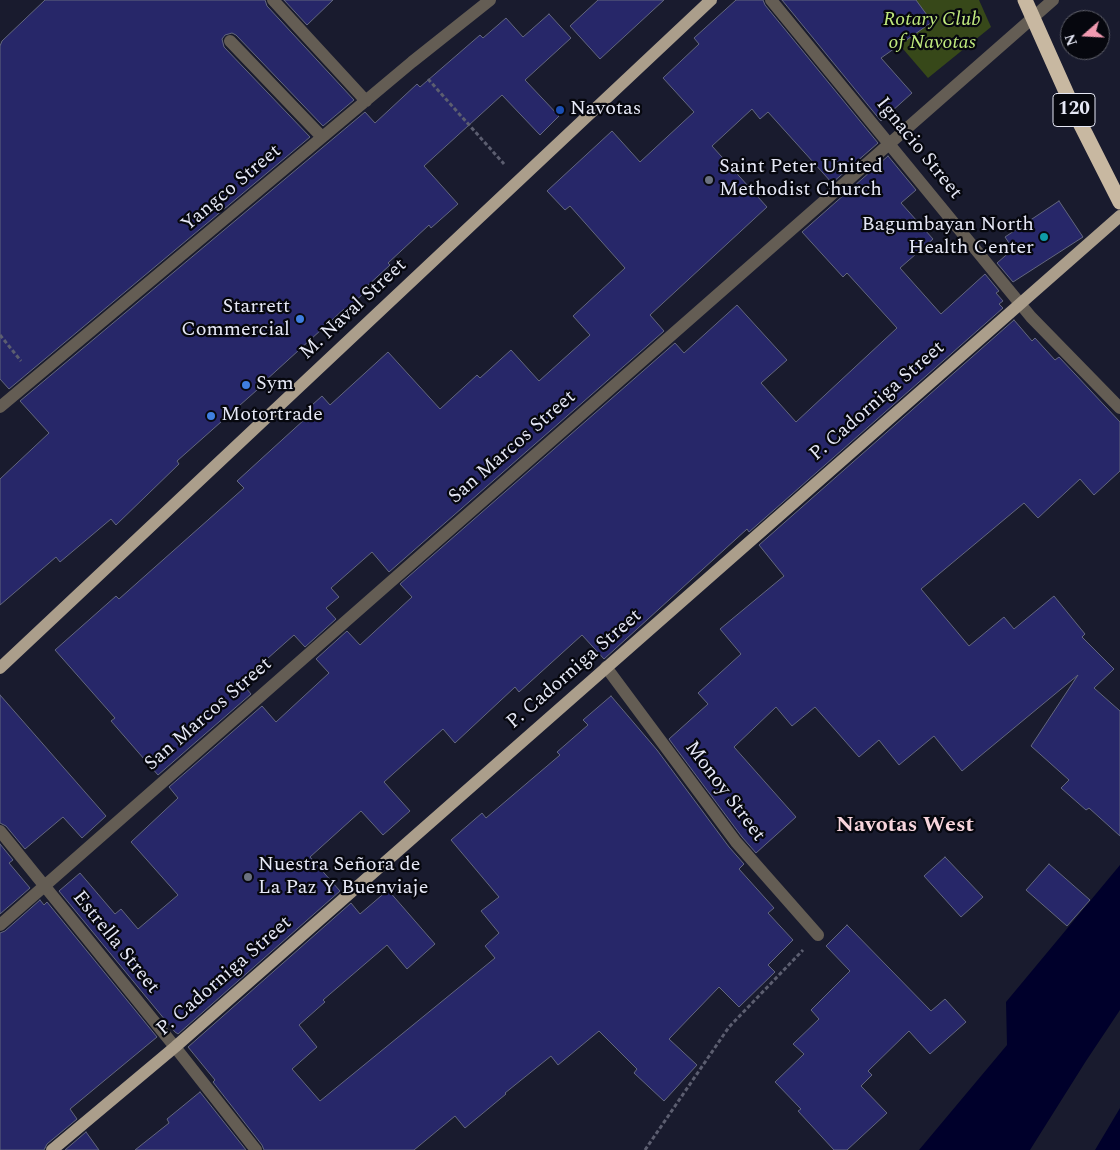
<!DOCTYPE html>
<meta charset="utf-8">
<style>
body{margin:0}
#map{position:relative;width:1120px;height:1150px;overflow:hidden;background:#191b2e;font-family:Spectral,serif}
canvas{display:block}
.north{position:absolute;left:1060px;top:10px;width:50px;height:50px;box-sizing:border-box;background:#06070e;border:1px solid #60616b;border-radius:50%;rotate:251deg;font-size:14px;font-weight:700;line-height:20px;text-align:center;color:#e6e8f6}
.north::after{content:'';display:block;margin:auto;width:18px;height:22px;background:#f19ab1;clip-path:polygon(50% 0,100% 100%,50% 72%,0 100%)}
</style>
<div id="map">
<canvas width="1120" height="1150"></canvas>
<div class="north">N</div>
</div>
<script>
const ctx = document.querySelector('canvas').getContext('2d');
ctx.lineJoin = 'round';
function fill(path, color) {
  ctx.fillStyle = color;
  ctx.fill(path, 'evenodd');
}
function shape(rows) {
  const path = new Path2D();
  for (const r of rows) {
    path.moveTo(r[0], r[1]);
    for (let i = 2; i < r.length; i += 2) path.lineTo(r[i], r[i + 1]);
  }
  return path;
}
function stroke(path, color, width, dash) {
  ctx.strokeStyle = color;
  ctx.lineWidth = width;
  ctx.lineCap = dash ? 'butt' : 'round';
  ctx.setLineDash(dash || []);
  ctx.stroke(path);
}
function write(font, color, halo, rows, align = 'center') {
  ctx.font = font + ' Spectral,serif';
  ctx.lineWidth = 4.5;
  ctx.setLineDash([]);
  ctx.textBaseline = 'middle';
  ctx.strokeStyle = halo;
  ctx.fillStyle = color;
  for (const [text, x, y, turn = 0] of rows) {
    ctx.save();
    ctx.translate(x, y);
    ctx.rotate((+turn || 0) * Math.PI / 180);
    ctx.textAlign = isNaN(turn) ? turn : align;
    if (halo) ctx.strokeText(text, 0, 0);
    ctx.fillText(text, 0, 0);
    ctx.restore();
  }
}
fill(shape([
 [861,0,979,0,991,27,928,78]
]), '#374819');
fill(shape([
 [1120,865,1120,1010,1086,1061,1030,1150,919,1150,1007,1045,1006,1002],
 [1120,1108,1120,1150,1095,1150]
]), '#00002b');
const building = shape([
 [45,0,265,0,267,6,354,100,323,126,236,35,232,33,225,35,222,39,224,47,310,137,9,389,0,379,0,46,2,41,45,0],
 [284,0,333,0,307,25,284,0],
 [598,0,664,0,600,59,570,26,598,0],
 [736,0,763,0,765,5,878,143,832,183,768,112,760,119,752,109,712,146,767,207,650,315,664,331,389,572,372,552,331,588,339,597,326,608,336,619,305,647,294,635,241,682,251,694,158,775,111,721,115,718,55,650,116,596,119,599,244,488,237,481,305,419,301,415,322,396,330,405,388,352,440,409,477,375,480,378,511,350,539,381,590,335,573,316,625,268,570,206,565,210,547,191,612,131,640,162,694,112,663,78,699,44,694,38,736,0],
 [782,0,916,0,932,22,881,58,912,93,881,121,782,0],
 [549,14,571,38,525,80,559,116,540,135,502,95,424,166,458,204,431,228,429,225,388,263,390,265,365,288,367,290,345,311,344,309,265,381,266,382,177,461,179,464,116,525,111,519,60,562,56,557,0,605,0,479,49,433,20,401,365,112,375,123,417,84,420,87,480,35,483,38,506,18,523,37,549,14],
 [888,156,916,190,901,203,933,239,900,268,941,314,985,274,999,291,996,293,1003,301,999,304,1003,308,749,532,747,529,604,659,582,635,519,692,515,687,455,743,443,729,384,782,410,811,383,835,361,811,310,857,340,891,178,1034,175,1032,59,891,80,873,115,914,121,909,138,929,178,895,131,842,178,798,169,787,262,706,276,722,329,673,316,659,347,631,360,645,412,597,400,584,675,343,684,353,737,305,787,360,761,383,796,422,897,328,847,273,843,277,802,232,888,156],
 [1059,201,1083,237,1013,282,997,263,1013,249,1005,237,1059,201],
 [1014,320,1032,341,1035,338,1055,360,1059,357,1120,422,1120,471,1094,495,1080,479,1038,518,1024,503,921,589,969,646,1004,617,1014,629,1054,596,1085,634,1082,637,1114,669,1094,688,1120,711,1120,836,1089,808,1086,810,1061,788,1069,780,1031,746,1078,675,962,771,934,736,899,765,879,740,859,757,815,707,792,726,776,707,734,747,796,817,756,853,742,837,669,739,708,704,698,693,741,654,720,629,784,576,759,545,1014,320],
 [0,695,106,816,82,838,63,817,25,849,6,826,0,823,0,695],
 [611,696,657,750,729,847,744,864,739,869,774,908,768,913,793,940,768,965,775,972,739,1007,719,987,669,1039,697,1065,664,1101,634,1073,637,1069,599,1031,558,1065,551,1056,505,1093,506,1094,465,1128,455,1116,414,1150,264,1150,262,1145,213,1082,215,1080,188,1047,351,903,360,914,388,890,435,944,407,969,387,945,323,1000,325,1002,299,1025,317,1047,292,1069,320,1101,495,958,485,946,499,933,481,911,499,897,451,840,482,813,486,818,560,755,557,752,588,725,583,720,611,696],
 [0,844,13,860,9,863,30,888,0,914,0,844],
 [945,857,983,897,961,917,924,876,945,857],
 [1049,864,1090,900,1067,926,1026,890,1049,864],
 [40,900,44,905,47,902,157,1037,70,1109,77,1119,47,1144,44,1150,0,1150,0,933,5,931,40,900],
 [847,925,931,1011,945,999,966,1022,930,1054,909,1031,868,1071,872,1075,861,1086,887,1113,847,1150,834,1150,798,1111,801,1109,775,1082,804,1054,793,1044,819,1019,811,1010,850,971,826,946,847,925],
 [200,1092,246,1150,135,1150,169,1123,167,1119,200,1092],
 [86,1132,99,1150,65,1150,86,1132]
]);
fill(building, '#272769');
stroke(building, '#63677e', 1);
stroke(shape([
 [428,79,504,164],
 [0,335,21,361],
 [645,1150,729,1027,803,950]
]), '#5c5e70', 3, [4, 2.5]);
stroke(shape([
 [273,0,366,101],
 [771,0,1031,317,1120,408],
 [230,41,322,137],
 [0,407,412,62,490,0],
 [606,667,736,842,818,935],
 [0,831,175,1047,256,1150],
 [0,925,1053,0]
]), '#645d54', 12);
stroke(shape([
 [0,668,711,0],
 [52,1150,175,1047,1120,216]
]), '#ab9e8b', 12);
stroke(shape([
 [1025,0,1079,121,1120,202]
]), '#c8b8a1', 15);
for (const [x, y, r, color] of [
 [560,110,5,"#1a4fb4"],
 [709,180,5,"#6b7280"],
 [1044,237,5,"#0f9aa8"],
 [300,319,5,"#3f7fe0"],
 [246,385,5,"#3f7fe0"],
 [211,416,5,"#3f7fe0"],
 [248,877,5,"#6b7280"]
]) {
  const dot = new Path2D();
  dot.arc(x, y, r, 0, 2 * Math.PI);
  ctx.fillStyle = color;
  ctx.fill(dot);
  stroke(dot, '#06070e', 2);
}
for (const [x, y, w] of [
 [1074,110,42]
]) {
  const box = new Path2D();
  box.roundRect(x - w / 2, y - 16.5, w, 33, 4);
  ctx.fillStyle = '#06070e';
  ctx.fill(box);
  stroke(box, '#e6e8f6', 1);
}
write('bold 19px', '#e6e8f6', null, [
 ["120",1074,110]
]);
write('italic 20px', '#c0e97d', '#06070e', [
 ["Rotary Club",932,21],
 ["of Navotas",932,44]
]);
write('20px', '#e6e8f6', '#06070e', [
 ["Navotas",570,110],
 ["Saint Peter United",719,168],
 ["Methodist Church",719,191],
 ["Bagumbayan North",1034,226,"right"],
 ["Health Center",1034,249,"right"],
 ["Starrett",290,308,"right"],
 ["Commercial",290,331,"right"],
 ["Sym",256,385],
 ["Motortrade",221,416],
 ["Nuestra Señora de",258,866],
 ["La Paz Y Buenviaje",258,889]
], 'left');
write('20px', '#e6e8f6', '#06070e', [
 ["Ignacio Street",918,149,51],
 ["Yangco Street",232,189,-40],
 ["M. Naval Street",354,310,-43],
 ["P. Cadorniga Street",878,402,-41],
 ["San Marcos Street",513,448,-41],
 ["P. Cadorniga Street",575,670,-41],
 ["San Marcos Street",209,715,-41],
 ["Monoy Street",724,792,53],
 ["Estrella Street",115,943,51],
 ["P. Cadorniga Street",225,977,-41]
]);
write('bold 22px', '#f8d5dd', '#06070e', [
 ["Navotas West",905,827]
]);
</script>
